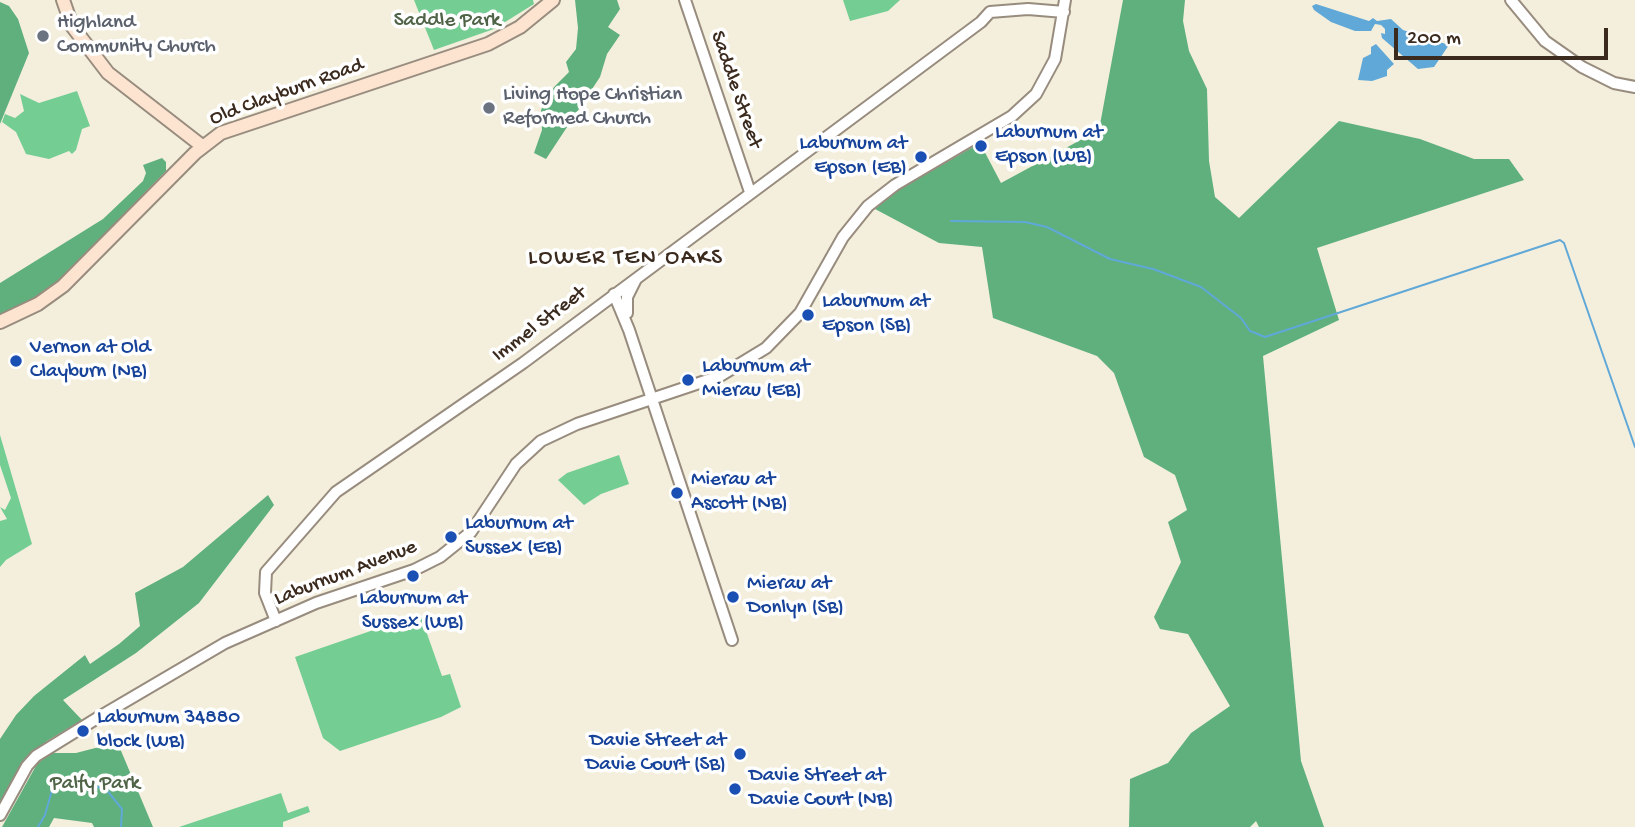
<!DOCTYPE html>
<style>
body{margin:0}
#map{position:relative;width:1635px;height:827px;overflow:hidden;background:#f4efdd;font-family:"Gochi Hand",sans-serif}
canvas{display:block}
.scale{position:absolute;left:1394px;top:28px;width:214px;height:32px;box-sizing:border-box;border:4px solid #3b2a1e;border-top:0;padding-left:9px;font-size:21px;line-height:24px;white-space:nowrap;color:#3b2a1e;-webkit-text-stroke:5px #fff;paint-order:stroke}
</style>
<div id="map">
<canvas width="1635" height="827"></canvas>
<div class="scale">200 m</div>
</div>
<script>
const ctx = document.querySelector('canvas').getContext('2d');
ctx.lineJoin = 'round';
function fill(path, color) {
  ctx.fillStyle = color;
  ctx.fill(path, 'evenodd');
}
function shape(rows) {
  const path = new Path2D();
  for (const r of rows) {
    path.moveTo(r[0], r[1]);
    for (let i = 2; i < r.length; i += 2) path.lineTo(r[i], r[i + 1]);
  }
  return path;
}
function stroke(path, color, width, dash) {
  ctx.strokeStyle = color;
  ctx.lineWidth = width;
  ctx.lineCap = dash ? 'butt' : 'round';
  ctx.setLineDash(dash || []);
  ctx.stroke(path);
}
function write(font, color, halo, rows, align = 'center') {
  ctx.font = font + ' "Gochi Hand",sans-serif';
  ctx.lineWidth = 7;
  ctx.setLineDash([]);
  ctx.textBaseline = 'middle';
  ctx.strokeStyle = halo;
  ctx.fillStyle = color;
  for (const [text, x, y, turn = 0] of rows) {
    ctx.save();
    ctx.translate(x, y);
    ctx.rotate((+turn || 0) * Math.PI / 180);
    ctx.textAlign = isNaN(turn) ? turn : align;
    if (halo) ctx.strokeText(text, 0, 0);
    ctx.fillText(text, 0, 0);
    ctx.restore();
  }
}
fill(shape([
 [414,0,533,0,534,4,494,29,434,50],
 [843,0,900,0,888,11,850,21],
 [77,91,90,126,82,129,76,150,72,154,69,151,49,159,26,154,16,132,2,122,5,114,15,118,24,111,20,94,39,103],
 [0,435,32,544,6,560,0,567,0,521,7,519,0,507,5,510,11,498,0,465],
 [619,455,629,484,601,494,584,505,558,480,567,473],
 [420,614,442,676,450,674,461,707,441,717,340,751,323,738,295,657],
 [281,793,288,813,308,806,310,812,283,822,283,827,179,827]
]), '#74cd93');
fill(shape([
 [575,0,617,0,620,9,608,27,620,35,607,54,600,77,546,159,534,153,542,130,541,110,554,87,569,72,566,62,576,49,578,28],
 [1123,0,1185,0,1183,21,1189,51,1207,89,1209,161,1215,197,1239,218,1339,121,1420,139,1474,159,1509,159,1524,180,1317,248,1339,320,1263,356,1301,761,1324,827,1259,827,1256,821,1250,827,1129,827,1130,779,1168,763,1191,733,1230,706,1188,634,1160,629,1154,617,1181,562,1168,522,1187,510,1175,475,1144,457,1114,373,1097,356,993,318,982,247,939,243,875,209,898,190,980,143,1001,183,1099,130],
 [0,2,9,6,18,19,29,53,0,124],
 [162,158,166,162,166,171,60,280,33,300,0,315,0,283,103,219,143,181,146,173,143,165],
 [268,495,274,505,199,603,136,653,63,700,82,720,47,741,23,762,0,802,0,739,16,715,34,696,85,655,90,664,119,644,140,626,135,593,183,567],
 [103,746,119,746,153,827,94,827,92,823,54,818,49,827,2,827,37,764,51,753,76,753]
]), '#5fb07d');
fill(shape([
 [1316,4,1369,21,1373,18,1377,21,1391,19,1403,30,1449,45,1434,67,1418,69,1382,38,1381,33,1385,34,1385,29,1381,25,1375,24,1371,31,1355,31,1331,22,1314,10,1312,6],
 [1376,44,1394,64,1387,70,1387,76,1372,81,1358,80,1363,58,1371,54,1371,47]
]), '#60a8d7');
stroke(shape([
 [951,221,1025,222,1047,227,1110,259,1153,269,1201,287,1241,318,1250,331,1265,337,1560,240,1564,243,1635,447],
 [38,827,45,815,52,790,70,784,105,788,122,809,121,827]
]), '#60a8d7', 2);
const tertiary = shape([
 [685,0,750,192],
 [1511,0,1545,41,1582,67,1614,83,1635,87],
 [614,294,629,330,732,640],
 [627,313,627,297,636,279],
 [276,621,265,593,266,572,336,492,523,363,981,22,990,12,1028,9,1064,12],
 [0,815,27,766,36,756,99,717,225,643,316,603,414,570,440,557,471,532,516,464,541,441,577,424,720,376,766,348,800,313,843,237,868,206,895,185,1012,116,1036,94,1055,59,1065,0]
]);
const secondary = shape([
 [63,0,72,26,108,73,202,146],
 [0,322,38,304,63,286,195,153,221,133,488,44,520,27,553,0]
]);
stroke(tertiary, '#988c7e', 14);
stroke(secondary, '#988c7e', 16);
stroke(tertiary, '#fff', 10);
stroke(secondary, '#fde4d1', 12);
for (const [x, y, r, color] of [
 [43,36,7,"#6b7280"],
 [489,108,7,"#6b7280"],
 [981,146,7,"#1a4fb4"],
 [921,157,7,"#1a4fb4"],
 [808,315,7,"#1a4fb4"],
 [16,361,7,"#1a4fb4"],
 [688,380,7,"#1a4fb4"],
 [677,493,7,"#1a4fb4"],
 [451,537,7,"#1a4fb4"],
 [413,576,7,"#1a4fb4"],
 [733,597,7,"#1a4fb4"],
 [83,731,7,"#1a4fb4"],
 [740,754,7,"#1a4fb4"],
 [735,789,7,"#1a4fb4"]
]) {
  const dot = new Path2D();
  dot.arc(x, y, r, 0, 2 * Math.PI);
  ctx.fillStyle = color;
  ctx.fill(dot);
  stroke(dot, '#fff', 2.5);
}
write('21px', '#4f6347', '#fff', [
 ["Saddle Park",447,22],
 ["Palfy Park",95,785]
]);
write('21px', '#5b616d', '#fff', [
 ["Highland",57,24],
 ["Community Church",57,48],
 ["Living Hope Christian",503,96],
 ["Reformed Church",503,120]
], 'left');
write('21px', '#3b2a1e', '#fff', [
 ["Saddle Street",735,90,71],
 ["Old Clayburn Road",287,93,-20],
 ["Immel Street",540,325,-37],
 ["Laburnum Avenue",346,574,-21]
]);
write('21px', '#164399', '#fff', [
 ["Laburnum at",995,134],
 ["Epson (WB)",995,158],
 ["Laburnum at",907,145,"right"],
 ["Epson (EB)",907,169,"right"],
 ["Laburnum at",822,303],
 ["Epson (SB)",822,327],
 ["Vernon at Old",30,349],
 ["Clayburn (NB)",30,373],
 ["Laburnum at",702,368],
 ["Mierau (EB)",702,392],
 ["Mierau at",691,481],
 ["Ascott (NB)",691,505],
 ["Laburnum at",465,525],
 ["Sussex (EB)",465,549],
 ["Mierau at",747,585],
 ["Donlyn (SB)",747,609],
 ["Laburnum at",413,600,"center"],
 ["Sussex (WB)",413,624,"center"],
 ["Laburnum 34880",97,719],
 ["block (WB)",97,743],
 ["Davie Street at",726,742,"right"],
 ["Davie Court (SB)",726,766,"right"],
 ["Davie Street at",749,777],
 ["Davie Court (NB)",749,801]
], 'left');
ctx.letterSpacing = '2px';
write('23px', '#3b2a1e', '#fff', [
 ["LOWER TEN OAKS",626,259]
]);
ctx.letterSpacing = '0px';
</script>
